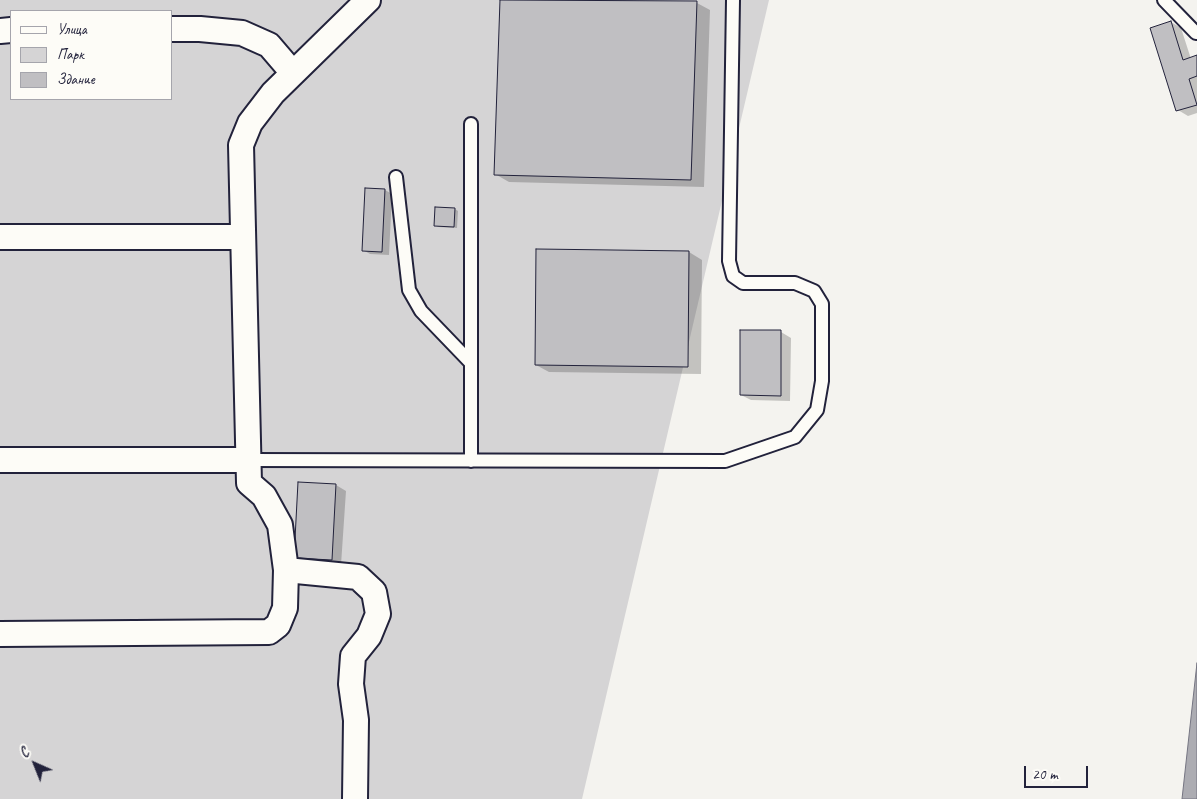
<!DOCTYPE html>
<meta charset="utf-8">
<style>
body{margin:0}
#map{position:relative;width:1197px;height:799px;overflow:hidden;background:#f4f3ef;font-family:Caveat,sans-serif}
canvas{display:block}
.legend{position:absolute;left:10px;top:10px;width:162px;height:90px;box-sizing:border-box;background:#fdfcf7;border:1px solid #a5a5ac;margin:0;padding:6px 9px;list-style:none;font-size:15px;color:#22223b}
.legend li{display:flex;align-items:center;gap:10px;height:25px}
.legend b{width:25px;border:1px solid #a5a5ac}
.north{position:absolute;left:10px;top:739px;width:50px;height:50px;-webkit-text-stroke:4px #fdfcf7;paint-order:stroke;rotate:316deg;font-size:14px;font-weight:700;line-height:20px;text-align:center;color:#22223b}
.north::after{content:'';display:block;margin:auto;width:18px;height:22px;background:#22223b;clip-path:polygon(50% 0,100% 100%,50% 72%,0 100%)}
.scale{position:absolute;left:1024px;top:766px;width:64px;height:22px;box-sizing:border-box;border:2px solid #22223b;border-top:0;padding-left:6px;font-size:15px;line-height:18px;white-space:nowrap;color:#22223b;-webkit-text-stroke:4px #fdfcf7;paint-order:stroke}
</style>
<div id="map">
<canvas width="1197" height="799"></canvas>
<ul class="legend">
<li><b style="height:6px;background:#fdfcf7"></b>Улица</li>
<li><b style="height:14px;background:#d5d4d5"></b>Парк</li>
<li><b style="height:14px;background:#c0bfc2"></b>Здание</li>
</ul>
<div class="north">С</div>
<div class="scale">20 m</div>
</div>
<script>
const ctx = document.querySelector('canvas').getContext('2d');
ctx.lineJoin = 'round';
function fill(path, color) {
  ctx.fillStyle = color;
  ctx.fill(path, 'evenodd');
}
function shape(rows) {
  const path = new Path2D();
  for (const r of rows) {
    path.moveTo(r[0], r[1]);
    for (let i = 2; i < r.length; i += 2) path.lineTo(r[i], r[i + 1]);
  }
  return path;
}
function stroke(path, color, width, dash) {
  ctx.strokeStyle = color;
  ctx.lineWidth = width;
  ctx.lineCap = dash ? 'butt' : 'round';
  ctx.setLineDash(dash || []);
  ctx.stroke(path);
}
fill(shape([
 [0,0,769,0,582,799,0,799],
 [11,11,171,11,171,99,11,99]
]), '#d5d4d5');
const water = shape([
 [1197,663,1197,799,1182,799,1197,663]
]);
fill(water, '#acacb2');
stroke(water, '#757582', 1);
fill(shape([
 [501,0,607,0,697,3,710,10,704,187,509,182,495,174],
 [1171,22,1181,28,1191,59,1197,57,1197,113,1188,116,1178,110],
 [366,189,385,190,392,194,389,255,370,254,363,250],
 [455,209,458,211,457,228,438,227,436,225],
 [538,251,689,252,702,260,701,374,549,372,536,365],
 [742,331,781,332,791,338,790,401,751,400,741,395],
 [300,483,336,485,346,491,341,565,305,563,295,557]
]), '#0003');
const building = shape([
 [500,0,697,1,691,180,494,175,500,0],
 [1171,21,1183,60,1197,55,1197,76,1189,79,1197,105,1176,111,1150,28,1171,21],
 [365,188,385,189,382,252,362,251,365,188],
 [435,207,455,208,454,227,434,226,435,207],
 [536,249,689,251,688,367,535,365,536,249],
 [740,330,781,330,781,396,740,395,740,330],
 [298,482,336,484,332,560,294,558,298,482]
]);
fill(building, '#c0bfc2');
stroke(building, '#22223b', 1);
const service = shape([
 [1164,0,1196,33],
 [471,124,471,461],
 [396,177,409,290,421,311,471,363],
 [247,460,725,461,795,437,817,410,822,381,822,304,814,291,795,283,743,283,733,276,729,261,733,0]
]);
const minor = shape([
 [171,29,200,29,242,33,269,45,293,73],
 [0,31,11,30],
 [0,237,243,237],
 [0,460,247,460],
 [286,570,358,577,374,592,378,614,369,636,353,656,351,684,356,720,355,799],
 [0,634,269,632,278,625,285,608,286,570,280,525,264,496,249,483,241,145,250,123,273,93,368,0]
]);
stroke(service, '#22223b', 16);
stroke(minor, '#22223b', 28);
stroke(service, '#fdfcf7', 12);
stroke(minor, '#fdfcf7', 24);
</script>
